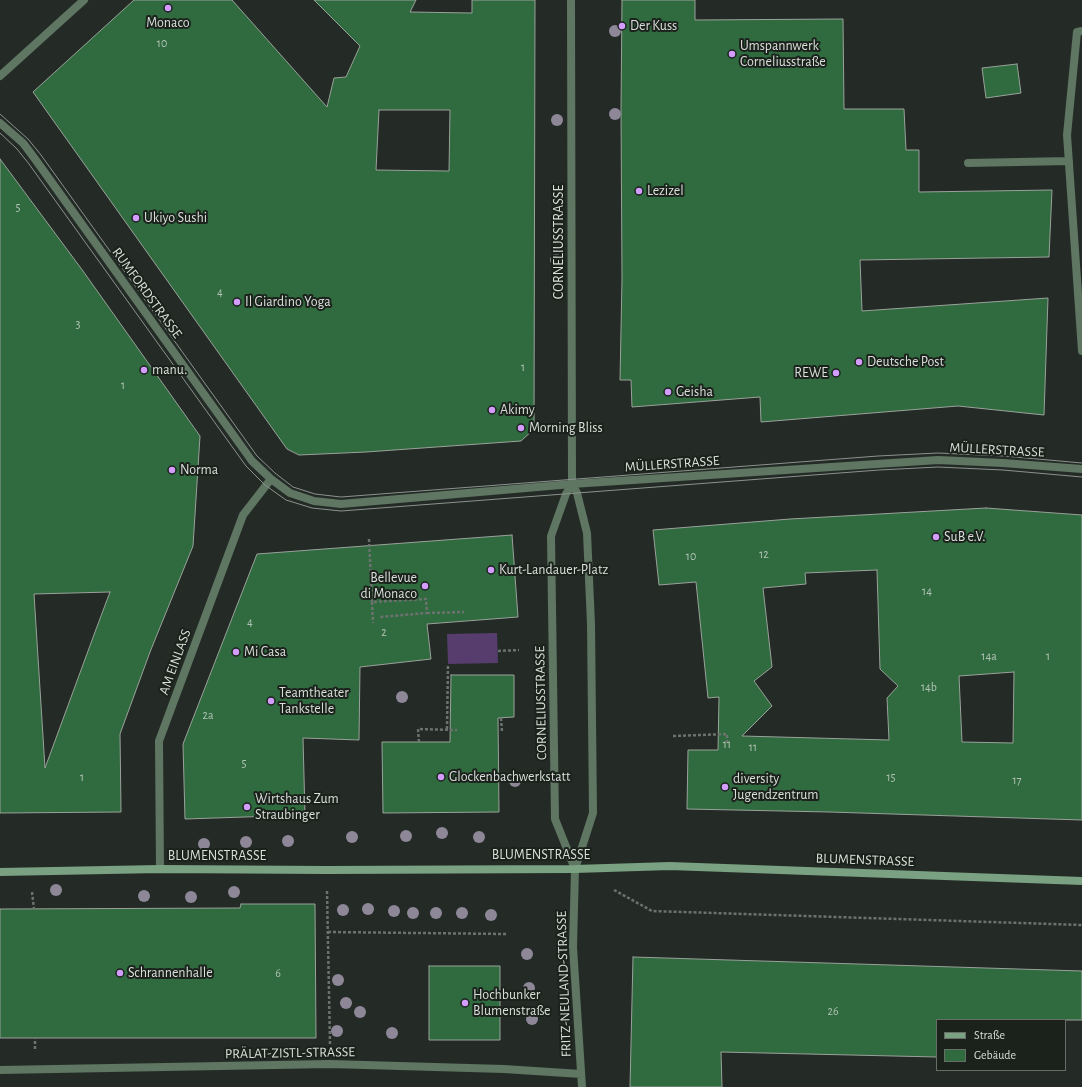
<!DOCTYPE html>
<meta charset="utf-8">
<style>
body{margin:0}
#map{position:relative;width:1082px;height:1087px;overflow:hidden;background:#242b26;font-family:"Alegreya Sans",sans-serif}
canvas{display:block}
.legend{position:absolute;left:936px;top:1019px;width:130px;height:52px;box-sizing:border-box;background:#1b221c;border:1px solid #676e68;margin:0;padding:5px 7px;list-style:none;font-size:12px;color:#dadfdb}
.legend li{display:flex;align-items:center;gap:8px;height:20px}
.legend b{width:20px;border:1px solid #676e68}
</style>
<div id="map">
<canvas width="1082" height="1087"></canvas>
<ul class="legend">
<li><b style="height:5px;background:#7aa181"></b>Straße</li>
<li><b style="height:11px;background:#306a3f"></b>Gebäude</li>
</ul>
</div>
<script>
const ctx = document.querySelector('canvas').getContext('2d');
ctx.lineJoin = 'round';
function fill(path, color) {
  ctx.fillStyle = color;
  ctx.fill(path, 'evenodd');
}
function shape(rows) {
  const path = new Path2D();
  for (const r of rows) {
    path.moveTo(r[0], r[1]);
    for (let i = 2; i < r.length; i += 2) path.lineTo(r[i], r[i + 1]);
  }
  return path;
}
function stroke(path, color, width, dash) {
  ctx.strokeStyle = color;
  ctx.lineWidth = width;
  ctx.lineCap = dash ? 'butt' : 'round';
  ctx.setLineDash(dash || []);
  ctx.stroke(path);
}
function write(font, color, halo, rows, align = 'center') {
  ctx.font = font + ' "Alegreya Sans",sans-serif';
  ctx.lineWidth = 4;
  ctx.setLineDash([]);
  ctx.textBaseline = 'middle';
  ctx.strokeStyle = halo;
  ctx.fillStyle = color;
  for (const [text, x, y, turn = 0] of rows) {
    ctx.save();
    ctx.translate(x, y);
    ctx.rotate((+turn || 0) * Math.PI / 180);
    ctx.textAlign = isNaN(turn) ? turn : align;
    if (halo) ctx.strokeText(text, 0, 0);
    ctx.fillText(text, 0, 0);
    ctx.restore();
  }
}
fill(shape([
 [497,633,498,663,448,664,447,634]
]), '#573d6d');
const building = shape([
 [134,0,232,0,327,107,334,78,346,77,360,46,314,0,416,0,410,12,472,13,472,0,535,0,534,429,521,441,366,452,299,455,287,449,33,92,134,0],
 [379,110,450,110,449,171,376,170,379,110],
 [622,0,695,0,695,20,843,19,844,109,904,109,906,150,919,150,919,192,1052,190,1049,257,860,260,862,311,1048,298,1044,415,958,406,761,422,760,397,632,407,631,380,620,380,622,279,621,111,622,0],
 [1017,64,1021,93,986,98,982,68,1017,64],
 [0,159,83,271,200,436,193,546,150,652,120,734,121,812,0,813,0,159],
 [110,592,95,632,45,768,34,594,110,592],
 [986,508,1082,515,1082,820,829,812,687,809,688,750,718,750,719,697,708,698,696,582,659,585,653,530,790,519,986,508],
 [877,570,880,669,898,686,887,698,889,740,742,736,772,706,754,681,772,667,763,588,806,584,805,573,877,570],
 [1014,672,1013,743,962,742,959,676,1014,672],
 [512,535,518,617,427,624,431,659,360,667,359,740,303,738,305,815,185,819,183,744,257,554,512,535],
 [451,675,514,675,514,717,498,718,499,812,383,813,382,742,450,742,451,675],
 [241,904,315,904,316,1038,0,1038,0,909,240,908,241,904],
 [633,957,1082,971,1082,1020,937,1020,937,1057,721,1052,722,1087,630,1087,633,957],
 [429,966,500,966,500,1040,429,1040,429,966]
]);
fill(building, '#306a3f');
stroke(building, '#9aa29b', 1);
stroke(shape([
 [369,539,372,602,426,599,427,613,379,617],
 [372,602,373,623],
 [427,613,464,612],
 [498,651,519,650],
 [501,718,502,732],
 [447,729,448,664],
 [673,736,727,734,727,744],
 [419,742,418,729,457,730],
 [614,890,652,911,1082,925],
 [327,891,330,1044],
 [32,892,34,909],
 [328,932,506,934],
 [35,1049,35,1038]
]), '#6c726d', 2.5, [3, 2]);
stroke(shape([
 [1082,31,1077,32,1067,135,1082,351],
 [968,163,1069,161]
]), '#5e7662', 8);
stroke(shape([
 [571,0,572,484,577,493,587,533,591,624,593,813,575,869,573,947,582,1087],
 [0,76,84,0],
 [0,123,23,143,35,159,252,461,271,479,290,493,314,501,341,504,572,484,938,460,1003,463,1082,469],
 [572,484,566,494,551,536,555,819,575,869],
 [160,869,159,741,243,515,271,479],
 [0,1070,330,1064,504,1069,581,1074]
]), '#5e7662', 8);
stroke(shape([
 [0,872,160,869,326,870,575,869,670,866,1082,881]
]), '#7aa181', 8);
stroke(shape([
 [0,114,28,139,41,155,257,456,275,473,293,487,315,494,341,497,878,456,938,453,1004,456,1082,463],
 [0,133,17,149,29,164,246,466,265,485,286,500,312,508,341,511,879,470,938,467,1003,470,1082,477]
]), '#8c928e', 1);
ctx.fillStyle = '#8e8797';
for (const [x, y] of [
 [615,31],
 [615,114],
 [557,120],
 [556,260],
 [402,697],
 [515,781],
 [442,833],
 [406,836],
 [352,837],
 [479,837],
 [288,841],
 [246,842],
 [204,844],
 [56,890],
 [234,892],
 [144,896],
 [191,897],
 [368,909],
 [343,910],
 [394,911],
 [413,913],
 [436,913],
 [462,913],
 [491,915],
 [527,954],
 [338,980],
 [529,988],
 [346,1003],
 [360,1012],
 [532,1019],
 [337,1031],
 [392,1033]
]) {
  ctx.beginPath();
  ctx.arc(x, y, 6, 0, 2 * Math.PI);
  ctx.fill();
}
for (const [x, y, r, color] of [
 [168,8,4,"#d29dfd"],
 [622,26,4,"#d29dfd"],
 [732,54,4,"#d29dfd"],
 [639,191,4,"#d29dfd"],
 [136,218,4,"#d29dfd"],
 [237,302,4,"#d29dfd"],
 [859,362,4,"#d29dfd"],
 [144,370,4,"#d29dfd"],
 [836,373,4,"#d29dfd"],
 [668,392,4,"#d29dfd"],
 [492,410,4,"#d29dfd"],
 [521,428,4,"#d29dfd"],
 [172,470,4,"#d29dfd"],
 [936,537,4,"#d29dfd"],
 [491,570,4,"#d29dfd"],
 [425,586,4,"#d29dfd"],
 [236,652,4,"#d29dfd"],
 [271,701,4,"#d29dfd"],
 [441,777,4,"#d29dfd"],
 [725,787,4,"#d29dfd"],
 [247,807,4,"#d29dfd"],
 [120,973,4,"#d29dfd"],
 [465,1003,4,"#d29dfd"]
]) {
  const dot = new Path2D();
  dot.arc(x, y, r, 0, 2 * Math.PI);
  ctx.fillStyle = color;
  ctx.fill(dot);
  stroke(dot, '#1b221c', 1.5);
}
write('12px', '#b0c2b4', null, [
 ["10",162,43],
 ["5",18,207],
 ["4",220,292],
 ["3",78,324],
 ["1",523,367],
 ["1",123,385],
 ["12",764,554],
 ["10",691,556],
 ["14",927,591],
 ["4",250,622],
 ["2",384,632],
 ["14a",989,656],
 ["1",1048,656],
 ["14b",929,687],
 ["2a",208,715],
 ["11",727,744],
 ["11",753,747],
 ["5",244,763],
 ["1",82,777],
 ["15",891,777],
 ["17",1017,780],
 ["6",278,973],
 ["26",833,1011]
]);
write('14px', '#dadfdb', '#1b221c', [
 ["Monaco",168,23,"center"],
 ["Der Kuss",630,26],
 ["Umspannwerk",740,46],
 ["Corneliusstraße",740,62],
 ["Lezizel",647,191],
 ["Ukiyo Sushi",144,218],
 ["Il Giardino Yoga",245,302],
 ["Deutsche Post",867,362],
 ["manu.",152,370],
 ["REWE",828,373,"right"],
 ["Geisha",676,392],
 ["Akimy",500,410],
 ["Morning Bliss",529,428],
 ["Norma",180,470],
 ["SuB e.V.",944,537],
 ["Kurt-Landauer-Platz",499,570],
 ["Bellevue",417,578,"right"],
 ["di Monaco",417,594,"right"],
 ["Mi Casa",244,652],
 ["Teamtheater",279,693],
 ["Tankstelle",279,709],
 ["Glockenbachwerkstatt",449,777],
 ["diversity",733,779],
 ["Jugendzentrum",733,795],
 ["Wirtshaus Zum",255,799],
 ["Straubinger",255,815],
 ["Schrannenhalle",128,973],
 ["Hochbunker",473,995],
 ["Blumenstraße",473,1011]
], 'left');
write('14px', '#dadfdb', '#1b221c', [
 ["CORNELIUSSTRASSE",559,242,-90],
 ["RUMFORDSTRASSE",147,293,54],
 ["MÜLLERSTRASSE",997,450,3],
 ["MÜLLERSTRASSE",672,464,-4],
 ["AM EINLASS",175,662,-70],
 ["CORNELIUSSTRASSE",541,703,-91],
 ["BLUMENSTRASSE",541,855],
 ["BLUMENSTRASSE",217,856],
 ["BLUMENSTRASSE",865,860,2],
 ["FRITZ-NEULAND-STRASSE",564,984,-92],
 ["PRÄLAT-ZISTL-STRASSE",290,1053,-1]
]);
</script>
